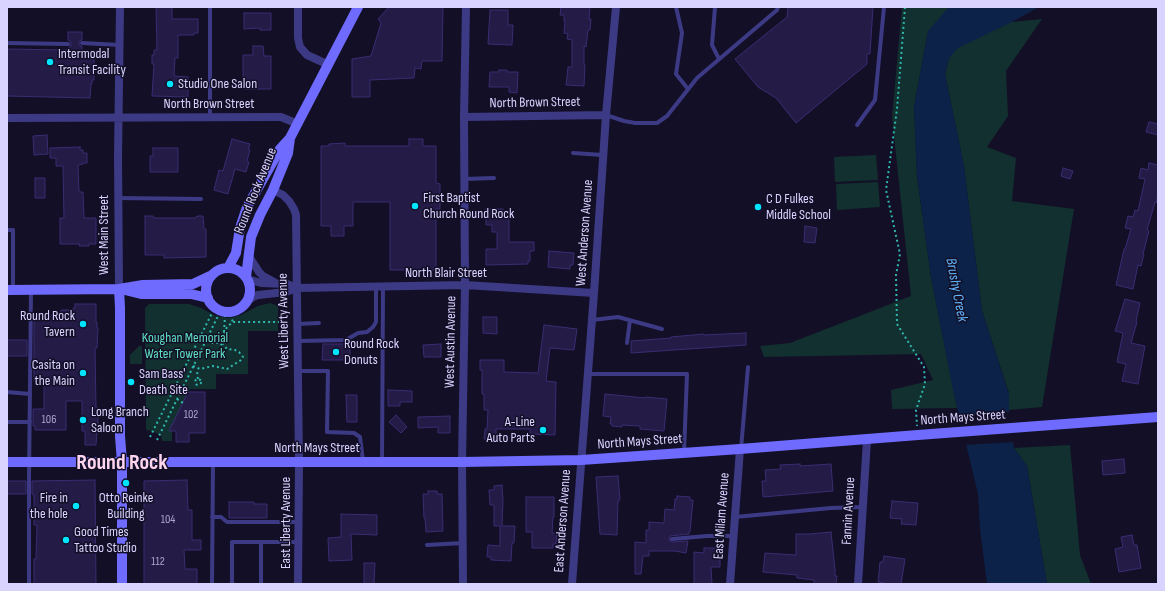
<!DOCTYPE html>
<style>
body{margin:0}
#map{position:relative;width:1165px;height:591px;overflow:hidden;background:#130f26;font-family:"Sofia Sans Condensed",sans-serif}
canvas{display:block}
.frame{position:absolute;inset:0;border:8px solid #d9d4ff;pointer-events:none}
</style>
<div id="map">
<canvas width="1165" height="591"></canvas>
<div class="frame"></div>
</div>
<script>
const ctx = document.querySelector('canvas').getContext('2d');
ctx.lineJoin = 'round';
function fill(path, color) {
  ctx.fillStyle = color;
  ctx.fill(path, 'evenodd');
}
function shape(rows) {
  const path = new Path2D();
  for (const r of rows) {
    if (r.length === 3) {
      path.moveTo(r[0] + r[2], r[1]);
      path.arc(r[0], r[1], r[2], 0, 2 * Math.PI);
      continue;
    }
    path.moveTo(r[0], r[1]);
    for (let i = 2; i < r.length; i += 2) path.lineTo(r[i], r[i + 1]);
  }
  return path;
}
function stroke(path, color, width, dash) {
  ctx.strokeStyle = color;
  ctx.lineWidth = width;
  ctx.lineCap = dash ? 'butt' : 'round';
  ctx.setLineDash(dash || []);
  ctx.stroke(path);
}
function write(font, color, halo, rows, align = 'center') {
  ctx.font = font + ' "Sofia Sans Condensed",sans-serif';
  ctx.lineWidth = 3;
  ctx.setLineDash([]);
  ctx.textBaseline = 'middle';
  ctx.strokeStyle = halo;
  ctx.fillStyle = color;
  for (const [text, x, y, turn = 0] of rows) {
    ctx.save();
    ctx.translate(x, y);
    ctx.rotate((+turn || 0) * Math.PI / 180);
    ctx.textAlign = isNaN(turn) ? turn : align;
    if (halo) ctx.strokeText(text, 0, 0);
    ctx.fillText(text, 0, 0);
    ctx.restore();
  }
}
fill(shape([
 [902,7,991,7,1012,22,1042,19,1006,71,1008,116,987,147,1016,158,1012,201,1074,209,1042,407,1009,410,1009,393,982,311,964,166,945,74,949,58,928,31,914,107,917,176,931,277,957,408,892,409,891,390,933,380,921,354,764,357,760,346,790,343,911,296,892,117],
 [876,155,878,180,835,182,834,157],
 [878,182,880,207,837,210,836,184],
 [270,303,278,306,278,331,248,331,248,374,216,374,216,389,190,389,172,426,172,441,162,441,161,435,151,431,146,430,145,308,149,304,189,304,201,308,216,316,230,318,241,315,258,306],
 [139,346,142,346,142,364,130,364,130,355],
 [1070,445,1080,555,1091,584,1047,584,1027,466,1014,448]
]), '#12302f');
fill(shape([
 [949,7,1039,7,1012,22,958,48,949,58,945,74,964,166,982,311,1009,394,1009,410,1014,448,1027,466,1047,584,987,584,980,529,978,494,953,390,931,277,917,176,914,107,928,31]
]), '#0c2248');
fill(shape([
 [1011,412,1015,442,964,445,957,414,961,414,962,416]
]), '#130f26');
const building = shape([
 [156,7,172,7,172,19,198,19,198,33,194,33,194,35,178,35,178,58,175,58,174,76,188,77,188,97,152,96,154,64,152,64,152,55,154,55,154,50,157,50,156,7],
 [389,7,443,7,442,61,422,61,421,69,415,68,414,78,370,80,370,97,352,97,352,59,371,56,381,23,378,19,389,7],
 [561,7,590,7,589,19,591,19,590,30,588,30,586,47,584,46,584,65,585,65,584,86,566,85,568,67,572,67,572,40,567,39,568,34,564,33,565,21,564,21,564,15,560,15,561,7],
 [788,7,873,7,870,54,867,54,867,64,796,123,776,98,758,87,735,59,787,17,788,7],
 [490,10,508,10,508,25,513,25,512,45,488,44,490,10],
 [244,13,271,13,271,30,260,30,260,28,244,29,244,13],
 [68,32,82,32,82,40,79,41,79,43,80,46,82,46,82,51,92,52,92,55,94,55,94,80,92,80,92,84,91,84,90,98,7,96,7,49,68,50,68,48,70,47,71,44,71,42,68,40,68,32],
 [253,46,263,46,264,56,271,56,271,89,243,89,243,55,253,55,253,46],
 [499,70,507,70,507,72,518,72,517,93,509,92,509,87,489,87,490,72,499,72,499,70],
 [1149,122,1158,124,1158,135,1146,132,1149,122],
 [47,135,48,154,34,155,33,136,47,135],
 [232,139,250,144,248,150,250,150,247,161,249,162,246,172,235,169,228,194,214,190,219,170,223,171,232,139],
 [409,139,423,139,423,146,436,146,436,183,440,184,440,209,436,209,436,270,390,270,390,202,353,202,353,226,344,226,344,236,331,236,331,226,321,226,321,146,329,146,329,144,345,143,345,146,409,146,409,139],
 [80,147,80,150,83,150,83,153,87,153,87,163,83,163,83,164,78,165,79,192,83,192,84,218,96,218,96,244,89,244,89,246,79,246,80,244,60,244,60,218,64,218,63,166,56,166,56,158,50,158,50,148,80,147],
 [153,148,178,148,178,172,150,172,150,156,153,156,153,148],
 [1149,163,1158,165,1158,196,1156,203,1155,202,1147,230,1149,231,1143,254,1144,254,1141,266,1138,265,1133,289,1116,285,1124,249,1125,249,1131,229,1125,228,1128,216,1133,217,1135,210,1138,211,1145,179,1139,178,1141,168,1148,170,1149,163],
 [1063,168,1073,171,1070,179,1061,176,1063,168],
 [35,178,45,178,45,198,35,198,35,178],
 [486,209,503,209,503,214,509,214,509,242,534,242,534,251,530,251,530,261,528,261,528,264,486,265,486,249,497,249,497,232,492,232,492,225,486,225,486,209],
 [145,216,153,216,154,218,195,218,197,216,203,216,204,229,206,229,206,257,164,258,164,255,145,255,145,216],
 [805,226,817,228,815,243,804,242,805,226],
 [549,251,574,253,573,265,570,265,570,269,548,267,549,251],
 [1125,299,1140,303,1136,321,1137,322,1131,343,1145,346,1138,384,1122,381,1126,364,1117,362,1123,333,1115,331,1125,299],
 [75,304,96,304,96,322,97,322,97,328,98,328,97,348,95,348,96,408,98,408,98,431,97,431,96,445,85,445,85,431,82,431,82,401,66,401,66,430,35,430,35,426,33,426,33,409,44,409,44,381,34,381,34,315,61,315,61,310,73,310,73,308,75,308,75,304],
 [483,317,497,317,497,334,483,333,483,317],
 [544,325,577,329,574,350,550,348,546,381,556,382,555,435,530,434,530,429,496,429,496,439,484,439,485,429,487,429,488,410,484,410,484,394,482,394,482,370,480,370,480,360,504,360,504,372,538,373,544,325],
 [746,333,746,345,631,353,631,341,671,338,671,337,704,334,704,335,746,333],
 [7,340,27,340,27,356,7,356,7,340],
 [323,344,350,344,350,360,322,360,323,344],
 [441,344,441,357,424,357,423,345,441,344],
 [388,390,412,391,412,402,400,402,400,406,388,406,388,390],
 [188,392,205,392,205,433,189,433,189,442,176,442,176,431,169,431,188,392],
 [605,394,645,398,645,397,667,399,664,431,640,429,640,426,622,425,622,427,612,426,612,424,610,424,611,417,603,416,605,394],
 [346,395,357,395,357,422,347,422,346,395],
 [396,415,407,427,401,433,389,422,396,415],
 [450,416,450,433,438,433,438,427,418,428,418,417,450,416],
 [1124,459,1125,473,1103,475,1102,461,1124,459],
 [800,464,800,466,831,464,833,491,763,497,762,481,766,481,765,470,781,469,780,465,800,464],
 [618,476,620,500,618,501,617,535,600,534,596,477,618,476],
 [95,480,96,584,34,584,34,559,36,559,37,525,34,525,34,495,32,494,32,481,95,480],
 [187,480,188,510,192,510,192,540,201,540,201,550,184,550,185,569,197,569,197,584,144,584,144,481,187,480],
 [7,481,26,481,26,494,7,494,7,481],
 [502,485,503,501,502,526,515,526,514,543,512,543,511,561,491,560,491,557,487,557,488,545,500,546,500,526,494,526,494,505,490,505,489,490,494,490,494,486,502,485],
 [428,491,437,491,437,494,442,494,443,531,426,532,425,518,424,518,423,494,428,494,428,491],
 [677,496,690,497,690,500,693,500,690,532,689,532,689,534,670,536,669,540,672,542,688,541,686,553,675,551,649,551,649,556,643,556,641,574,635,574,635,542,646,543,646,530,649,530,649,522,664,523,665,509,674,510,675,499,677,499,677,496],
 [526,497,554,497,554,517,553,517,552,533,557,533,556,544,553,544,553,548,532,548,532,532,526,532,526,497],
 [892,501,918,503,916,525,901,524,902,519,890,518,892,501],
 [229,502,254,502,254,504,267,504,267,518,229,518,229,502],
 [341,514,377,515,377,535,351,534,352,560,329,561,328,538,341,537,341,514],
 [831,532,835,569,835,576,837,576,836,584,814,584,814,580,797,578,797,575,763,572,765,553,796,555,796,534,810,534,831,532],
 [1132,535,1134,545,1137,545,1141,568,1119,572,1115,549,1123,547,1121,537,1132,535],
 [704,548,716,548,716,557,720,557,720,567,711,567,712,584,694,584,694,552,704,553,704,548],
 [884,556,905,559,901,584,889,584,878,582,880,562,883,562,884,556],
 [364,563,375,563,374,584,364,584,364,563]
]);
fill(building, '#241b47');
stroke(building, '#3b2d73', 1);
stroke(shape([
 [905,7,897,109,886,190,900,254,896,275,897,324,924,367,925,384,916,410,917,426],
 [230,315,233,322],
 [224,332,225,315],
 [222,341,3.5],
 [222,338,227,327,233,322,279,322],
 [207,340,213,343,219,343],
 [193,366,200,369,213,366,227,369,241,360,243,357,239,352,235,350,227,349,223,344],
 [198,379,197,375,198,369],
 [198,382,3],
 [177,399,183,403],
 [150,437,213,311],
 [157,440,219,314]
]), '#2fb8b0', 2, [2, 3]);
stroke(shape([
 [210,7,210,116],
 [676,7,682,33,676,74,688,89],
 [715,7,712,45,719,59],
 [7,43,68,44],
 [82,43,120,45],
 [606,115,624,121,635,123,657,123,667,116,697,78,777,10,778,7],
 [857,125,875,100,884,7],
 [573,153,603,155],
 [464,179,494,178],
 [118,198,201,199],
 [7,230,13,230,13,290],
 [592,320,618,317,662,329],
 [297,324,319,323],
 [298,341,346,340,358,333,367,332,373,327,376,322,376,287],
 [627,343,630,320],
 [298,371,328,371,327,432,354,433,360,437,363,461],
 [588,374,687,374,684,453],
 [7,392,30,394],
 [7,422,30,422],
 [741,449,748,367],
 [382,461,383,287],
 [212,517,221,517,227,522,299,522],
 [735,517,831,508,862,507],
 [672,539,707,536,733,536],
 [427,545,463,543],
 [29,584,29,479,31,290],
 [212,584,213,462],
 [232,584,232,542,298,542],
 [261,584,261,542]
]), '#3d3a85', 4);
stroke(shape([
 [298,7,298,38,300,47,307,55,329,65],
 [464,117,606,115],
 [7,118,275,117,281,117,298,124],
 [273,190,283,195,289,201,294,209,296,215,299,462,298,584],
 [248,255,259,272,263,276,274,282],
 [247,279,261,283,287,284,297,288,465,285,594,293],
 [119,289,118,157,120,7],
 [245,303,253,297,258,295,286,292,297,288],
 [463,584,462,462,465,285,464,117,466,7],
 [572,584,594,293,606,115,616,7],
 [730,584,740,449],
 [858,584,867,440]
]), '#3d3a85', 8);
stroke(shape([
 [228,268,236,253,240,228,247,207,280,149,290,138,358,7],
 [228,290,22],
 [246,277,251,237,260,215,273,190,288,153,290,138],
 [119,289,120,308,120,436,122,462,122,584],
 [7,290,119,289,143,285,193,284,210,276],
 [125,290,141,294,191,294,208,298],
 [7,462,462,462,581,460,740,449,918,435,1158,417]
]), '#6f6bff', 10);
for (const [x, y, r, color] of [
 [50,62,4,"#00e5ff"],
 [170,84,4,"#00e5ff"],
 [415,206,4,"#00e5ff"],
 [758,207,4,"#00e5ff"],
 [83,324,4,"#00e5ff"],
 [336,352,4,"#00e5ff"],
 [83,373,4,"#00e5ff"],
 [131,382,4,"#00e5ff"],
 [83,420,4,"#00e5ff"],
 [543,430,4,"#00e5ff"],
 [126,483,4,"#00e5ff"],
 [76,506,4,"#00e5ff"],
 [66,540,4,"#00e5ff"]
]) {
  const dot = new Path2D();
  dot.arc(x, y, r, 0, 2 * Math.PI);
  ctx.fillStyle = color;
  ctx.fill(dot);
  stroke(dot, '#130f26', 1.5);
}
write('12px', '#aca6d1', null, [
 ["102",191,415],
 ["106",49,420],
 ["104",168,520],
 ["112",158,562]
]);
write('14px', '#d9d4ff', '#130f26', [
 ["Intermodal",58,54],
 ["Transit Facility",58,70],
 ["Studio One Salon",178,84],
 ["First Baptist",423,198],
 ["Church Round Rock",423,214],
 ["C D Fulkes",766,199],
 ["Middle School",766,215],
 ["Round Rock",75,316,"right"],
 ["Tavern",75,332,"right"],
 ["Round Rock",344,344],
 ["Donuts",344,360],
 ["Casita on",75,365,"right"],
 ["the Main",75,381,"right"],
 ["Sam Bass'",139,374],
 ["Death Site",139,390],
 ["Long Branch",91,412],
 ["Saloon",91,428],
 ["A-Line",535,422,"right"],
 ["Auto Parts",535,438,"right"],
 ["Fire in",68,498,"right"],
 ["the hole",68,514,"right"],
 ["Otto Reinke",126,498,"center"],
 ["Building",126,514,"center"],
 ["Good Times",74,532],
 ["Tattoo Studio",74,548]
], 'left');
write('14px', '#d9d4ff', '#130f26', [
 ["North Brown Street",535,103,-1],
 ["North Brown Street",209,104],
 ["Round Rock Avenue",256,191,-68],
 ["West Anderson Avenue",585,233,-86],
 ["West Main Street",104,235,-90],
 ["North Blair Street",446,273],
 ["West Liberty Avenue",284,321,-91],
 ["West Austin Avenue",451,342,-89],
 ["North Mays Street",963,418,-4],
 ["North Mays Street",640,442,-4],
 ["North Mays Street",317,448],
 ["Fannin Avenue",849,511,-87],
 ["East Milam Avenue",722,516,-86],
 ["East Anderson Avenue",563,521,-86],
 ["East Liberty Avenue",286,523,-90]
]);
write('14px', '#5fe0c0', '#130f26', [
 ["Koughan Memorial",185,338],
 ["Water Tower Park",185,354]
]);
write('italic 15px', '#62b6ff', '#130f26', [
 ["Brushy Creek",956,290,79]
]);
write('bold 22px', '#ffd6f0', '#130f26', [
 ["Round Rock",122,463]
]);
</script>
